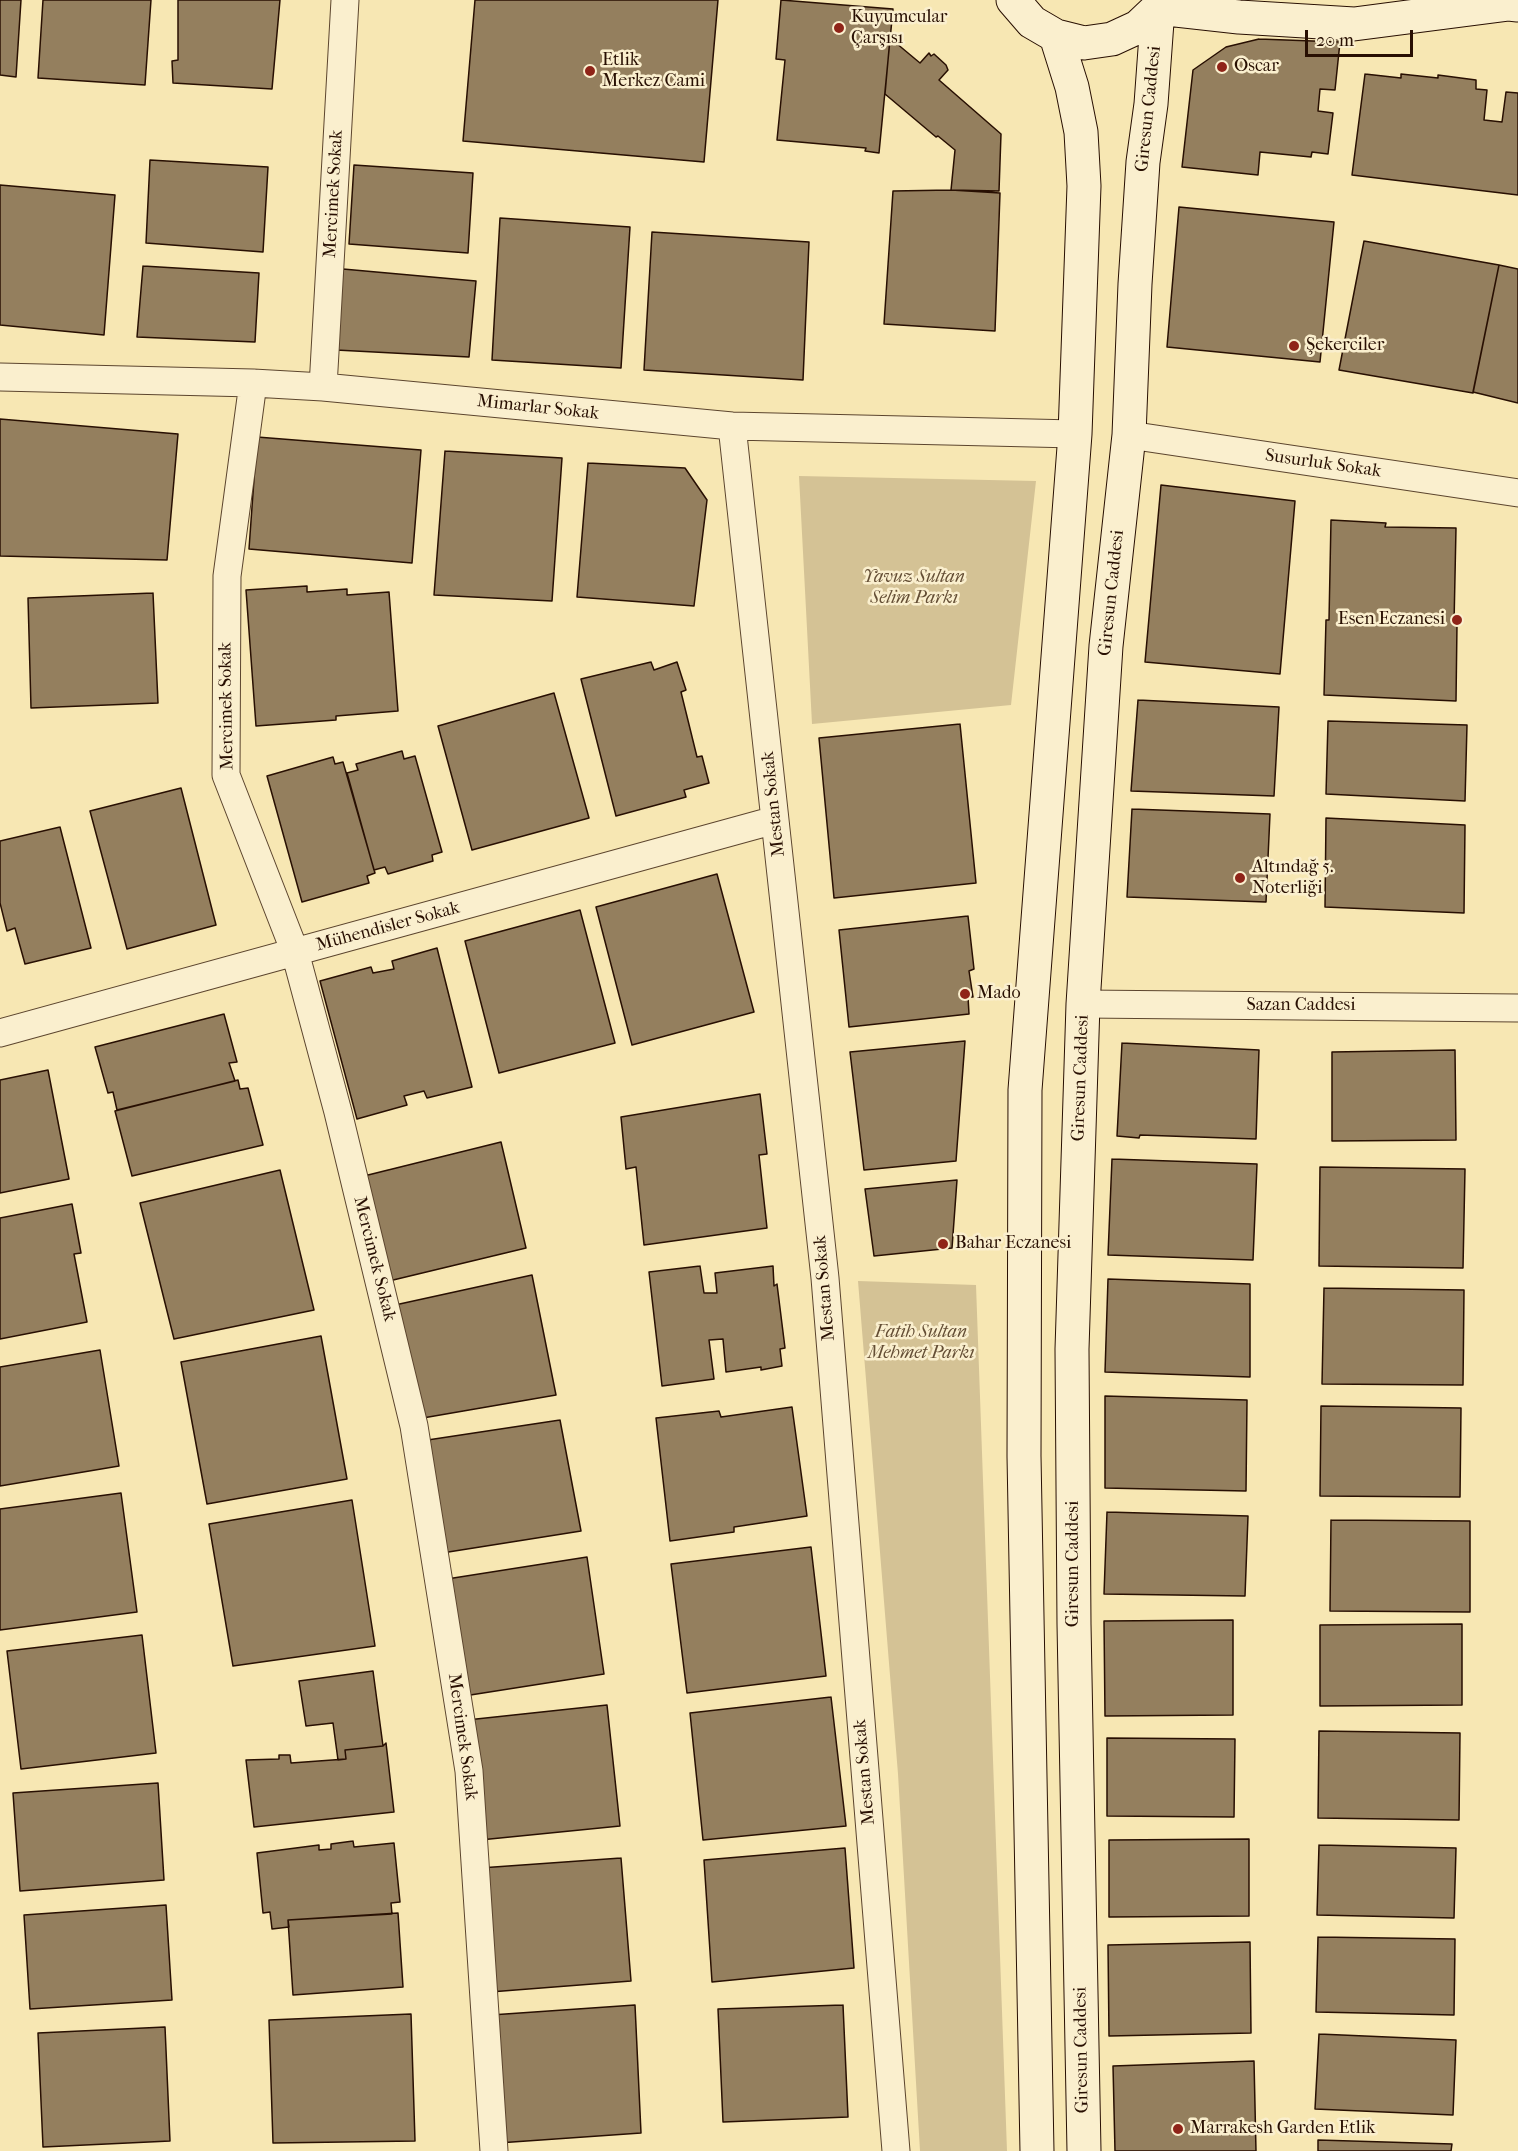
<!DOCTYPE html>
<meta charset="utf-8">
<style>
body{margin:0}
#map{position:relative;width:1518px;height:2151px;overflow:hidden;background:#f7e7b3;font-family:"IM FELL French Canon",serif}
canvas{display:block}
.scale{position:absolute;left:1305px;top:30px;width:108px;height:27px;box-sizing:border-box;border:3px solid #280f02;border-top:0;padding-left:8px;font-size:18px;line-height:21px;white-space:nowrap;color:#280f02;-webkit-text-stroke:4px #faefce;paint-order:stroke}
</style>
<div id="map">
<canvas width="1518" height="2151"></canvas>
<div class="scale">20 m</div>
</div>
<script>
const ctx = document.querySelector('canvas').getContext('2d');
ctx.lineJoin = 'round';
function fill(path, color) {
  ctx.fillStyle = color;
  ctx.fill(path, 'evenodd');
}
function shape(rows) {
  const path = new Path2D();
  for (const r of rows) {
    path.moveTo(r[0], r[1]);
    for (let i = 2; i < r.length; i += 2) path.lineTo(r[i], r[i + 1]);
  }
  return path;
}
function stroke(path, color, width, dash) {
  ctx.strokeStyle = color;
  ctx.lineWidth = width;
  ctx.lineCap = dash ? 'butt' : 'round';
  ctx.setLineDash(dash || []);
  ctx.stroke(path);
}
function write(font, color, halo, rows, align = 'center') {
  ctx.font = font + ' "IM FELL French Canon",serif';
  ctx.lineWidth = 5;
  ctx.setLineDash([]);
  ctx.textBaseline = 'middle';
  ctx.strokeStyle = halo;
  ctx.fillStyle = color;
  for (const [text, x, y, turn = 0] of rows) {
    ctx.save();
    ctx.translate(x, y);
    ctx.rotate((+turn || 0) * Math.PI / 180);
    ctx.textAlign = isNaN(turn) ? turn : align;
    if (halo) ctx.strokeText(text, 0, 0);
    ctx.fillText(text, 0, 0);
    ctx.restore();
  }
}
fill(shape([
 [799,476,1036,481,1011,705,812,724],
 [858,1281,976,1285,1007,2151,920,2151,898,1774]
]), '#d4c295');
const building = shape([
 [0,0,21,0,16,77,0,75,0,0],
 [43,0,151,0,145,85,38,78,43,0],
 [178,0,280,0,272,89,173,83,172,61,178,60,178,0],
 [475,0,718,0,704,162,463,141,475,0],
 [781,0,893,9,879,153,865,151,866,148,777,140,785,60,776,59,781,0],
 [890,38,920,63,929,53,931,56,934,54,946,65,948,70,939,80,1001,134,999,191,951,190,955,150,938,136,936,137,885,94,890,38],
 [1259,39,1340,42,1335,90,1320,89,1318,111,1333,113,1328,154,1312,152,1311,157,1260,152,1258,175,1182,167,1193,70,1226,47,1259,39],
 [1365,74,1401,78,1401,74,1438,78,1438,75,1476,80,1476,89,1487,90,1484,120,1502,122,1506,92,1518,93,1518,195,1352,175,1365,74],
 [150,160,268,167,263,252,146,243,150,160],
 [354,165,473,173,468,253,349,244,354,165],
 [0,185,115,195,104,335,0,325,0,185],
 [951,190,1000,193,995,331,884,324,893,191,951,190],
 [1179,207,1334,222,1320,362,1167,347,1179,207],
 [500,218,630,227,621,368,492,360,500,218],
 [652,232,809,242,803,380,644,370,652,232],
 [1364,241,1499,265,1473,393,1339,370,1364,241],
 [1499,265,1518,269,1518,403,1473,392,1499,265],
 [143,266,259,273,255,342,137,337,143,266],
 [343,269,476,281,469,357,336,350,343,269],
 [0,419,178,434,167,560,0,556,0,419],
 [257,437,421,450,412,563,249,549,257,437],
 [445,451,562,458,552,601,434,595,445,451],
 [588,463,685,468,707,500,694,606,577,597,588,463],
 [1161,485,1295,501,1280,674,1145,662,1161,485],
 [1331,520,1386,523,1385,527,1456,528,1454,624,1457,624,1456,701,1324,695,1326,620,1329,620,1331,520],
 [307,586,307,592,347,589,347,595,389,592,398,711,336,716,336,720,256,726,246,590,307,586],
 [153,593,158,703,31,708,28,598,153,593],
 [651,662,654,670,677,662,686,690,681,692,697,757,702,756,709,783,684,790,686,797,616,816,581,679,651,662],
 [554,693,589,818,472,850,438,726,554,693],
 [1138,700,1279,707,1274,796,1131,791,1138,700],
 [1328,721,1467,725,1465,801,1326,794,1328,721],
 [960,724,976,883,834,898,819,738,960,724],
 [402,751,404,759,415,756,442,852,432,855,433,861,388,874,385,867,374,870,347,773,358,770,356,764,402,751],
 [333,757,335,764,343,762,375,873,367,876,369,883,302,902,267,776,333,757],
 [181,788,216,925,127,949,90,811,181,788],
 [1132,809,1270,814,1266,902,1127,897,1132,809],
 [1326,818,1465,825,1464,913,1325,907,1326,818],
 [60,827,91,948,25,964,15,928,7,931,0,903,0,841,60,827],
 [717,874,754,1012,632,1045,596,907,717,874],
 [580,910,615,1043,499,1073,465,941,580,910],
 [968,916,974,969,969,971,973,997,968,997,969,1014,849,1027,839,930,968,916],
 [437,948,472,1087,427,1098,424,1091,404,1096,407,1105,357,1119,320,981,371,967,373,973,394,969,392,961,437,948],
 [224,1014,237,1062,229,1063,235,1081,117,1110,113,1092,108,1093,95,1047,224,1014],
 [965,1041,956,1161,864,1170,850,1052,965,1041],
 [1122,1043,1259,1050,1256,1139,1140,1135,1139,1138,1117,1136,1122,1043],
 [1455,1050,1456,1140,1332,1141,1332,1052,1455,1050],
 [48,1070,69,1179,0,1193,0,1080,48,1070],
 [238,1080,240,1089,248,1088,263,1145,132,1176,115,1111,238,1080],
 [760,1094,767,1154,759,1155,767,1228,644,1245,636,1167,626,1169,621,1117,760,1094],
 [501,1142,526,1248,389,1281,364,1176,501,1142],
 [1112,1159,1257,1164,1253,1260,1108,1255,1112,1159],
 [1320,1167,1465,1169,1463,1268,1319,1266,1320,1167],
 [280,1170,314,1310,174,1339,140,1203,280,1170],
 [957,1180,952,1248,874,1256,865,1189,957,1180],
 [72,1204,81,1253,74,1254,87,1322,0,1339,0,1218,72,1204],
 [700,1266,704,1293,717,1293,715,1273,773,1266,774,1286,777,1284,785,1348,780,1349,782,1366,761,1370,761,1367,726,1372,723,1339,709,1340,714,1379,662,1386,649,1272,700,1266],
 [532,1275,556,1395,417,1419,395,1305,532,1275],
 [1108,1279,1250,1284,1250,1377,1105,1372,1108,1279],
 [1324,1288,1464,1290,1463,1385,1322,1384,1324,1288],
 [321,1336,347,1479,207,1504,181,1362,321,1336],
 [100,1350,119,1466,0,1486,0,1367,100,1350],
 [1105,1396,1247,1400,1246,1491,1105,1488,1105,1396],
 [1321,1406,1461,1408,1460,1497,1320,1496,1321,1406],
 [792,1407,807,1516,734,1527,734,1532,670,1541,656,1418,719,1411,721,1417,792,1407],
 [560,1420,581,1531,442,1553,421,1441,560,1420],
 [121,1493,137,1612,0,1630,0,1509,121,1493],
 [352,1500,375,1646,233,1666,209,1524,352,1500],
 [1107,1512,1248,1516,1245,1596,1104,1594,1107,1512],
 [1331,1520,1470,1521,1470,1612,1330,1611,1331,1520],
 [811,1547,826,1676,687,1693,671,1564,811,1547],
 [587,1557,604,1674,464,1696,447,1579,587,1557],
 [1233,1620,1233,1715,1105,1716,1104,1621,1233,1620],
 [1462,1624,1462,1705,1320,1706,1320,1625,1462,1624],
 [142,1635,156,1753,21,1769,7,1651,142,1635],
 [373,1671,383,1746,345,1750,346,1759,338,1760,333,1723,306,1726,299,1681,373,1671],
 [831,1697,846,1826,703,1840,690,1713,831,1697],
 [607,1705,620,1826,480,1840,467,1720,607,1705],
 [1319,1731,1460,1733,1459,1820,1318,1818,1319,1731],
 [1107,1738,1235,1739,1234,1817,1107,1816,1107,1738],
 [386,1743,394,1812,254,1827,246,1760,279,1759,279,1755,290,1755,291,1763,346,1759,345,1750,383,1746,386,1743],
 [158,1783,164,1880,20,1891,13,1793,158,1783],
 [1249,1839,1249,1916,1109,1917,1109,1840,1249,1839],
 [353,1841,354,1847,394,1843,400,1902,391,1903,392,1914,288,1920,289,1927,272,1929,270,1912,263,1913,257,1853,319,1845,319,1850,331,1849,331,1844,353,1841],
 [1319,1845,1456,1848,1454,1918,1317,1915,1319,1845],
 [845,1848,854,1968,712,1982,704,1860,845,1848],
 [621,1858,631,1981,490,1992,480,1868,621,1858],
 [166,1905,172,2000,30,2009,24,1915,166,1905],
 [398,1913,403,1987,293,1995,288,1920,398,1913],
 [1318,1937,1455,1939,1454,2015,1316,2012,1318,1937],
 [1250,1942,1251,2033,1109,2036,1108,1945,1250,1942],
 [635,2005,641,2133,498,2143,491,2015,635,2005],
 [843,2005,848,2117,723,2122,718,2009,843,2005],
 [411,2014,415,2141,273,2143,269,2020,411,2014],
 [165,2027,170,2141,43,2147,38,2033,165,2027],
 [1319,2034,1456,2040,1453,2115,1315,2109,1319,2034],
 [1254,2061,1256,2151,1115,2151,1113,2066,1254,2061],
 [1318,2140,1452,2144,1451,2151,1318,2151,1318,2140]
]);
fill(building, '#947f5e');
stroke(building, '#280f02', 1.5);
const minor = shape([
 [0,377,253,383,323,387,732,426,1075,434],
 [253,383,227,576,226,775,295,952,338,1112,414,1426,469,1771,494,2151],
 [323,387,345,0],
 [732,426,825,1278,896,2151],
 [1129,435,1518,493],
 [1083,1004,1518,1008],
 [0,1033,775,820]
]);
const secondary = shape([
 [1013,0,1032,22,1056,36,1084,43,1112,39,1138,27,1158,8,1162,0],
 [1158,8,1239,17,1354,24,1509,4,1518,5],
 [1037,2151,1024,1456,1025,1090,1075,434,1084,186,1081,132,1072,87,1056,36],
 [1084,2151,1074,1624,1072,1349,1083,1004,1106,646,1129,435,1135,284,1143,162,1151,104,1158,8]
]);
stroke(minor, '#5c452e', 29);
stroke(secondary, '#280f02', 35);
stroke(minor, '#faefce', 27);
stroke(secondary, '#faefce', 33);
for (const [x, y, r, color] of [
 [839,28,6,"#8f2418"],
 [1222,67,6,"#8f2418"],
 [590,71,6,"#8f2418"],
 [1294,346,6,"#8f2418"],
 [1457,620,6,"#8f2418"],
 [1240,878,6,"#8f2418"],
 [965,994,6,"#8f2418"],
 [943,1244,6,"#8f2418"],
 [1178,2129,6,"#8f2418"]
]) {
  const dot = new Path2D();
  dot.arc(x, y, r, 0, 2 * Math.PI);
  ctx.fillStyle = color;
  ctx.fill(dot);
  stroke(dot, '#faefce', 2);
}
write('18px', '#280f02', '#faefce', [
 ["Kuyumcular",851,18],
 ["Çarşısı",851,39],
 ["Etlik",602,61],
 ["Merkez Cami",602,82],
 ["Oscar",1234,67],
 ["Şekerciler",1306,346],
 ["Esen Eczanesi",1445,620,"right"],
 ["Altındağ 5.",1252,868],
 ["Noterliği",1252,889],
 ["Mado",977,994],
 ["Bahar Eczanesi",955,1244],
 ["Marrakesh Garden Etlik",1190,2129]
], 'left');
write('18px', '#280f02', '#faefce', [
 ["Giresun Caddesi",1149,109,-84],
 ["Mercimek Sokak",334,194,-87],
 ["Mimarlar Sokak",538,408,6],
 ["Susurluk Sokak",1323,464,8],
 ["Giresun Caddesi",1112,593,-84],
 ["Mercimek Sokak",227,706,-91],
 ["Mestan Sokak",774,804,-96],
 ["Mühendisler Sokak",388,927,-15],
 ["Sazan Caddesi",1301,1006],
 ["Giresun Caddesi",1081,1078,-88],
 ["Mercimek Sokak",374,1259,76],
 ["Mestan Sokak",825,1288,-95],
 ["Giresun Caddesi",1074,1564,-90],
 ["Mercimek Sokak",462,1737,82],
 ["Mestan Sokak",865,1772,-95],
 ["Giresun Caddesi",1082,2050,-91]
]);
write('italic 18px', '#644e35', '#faefce', [
 ["Yavuz Sultan",914,578],
 ["Selim Parkı",914,599],
 ["Fatih Sultan",921,1333],
 ["Mehmet Parkı",921,1354]
]);
</script>
